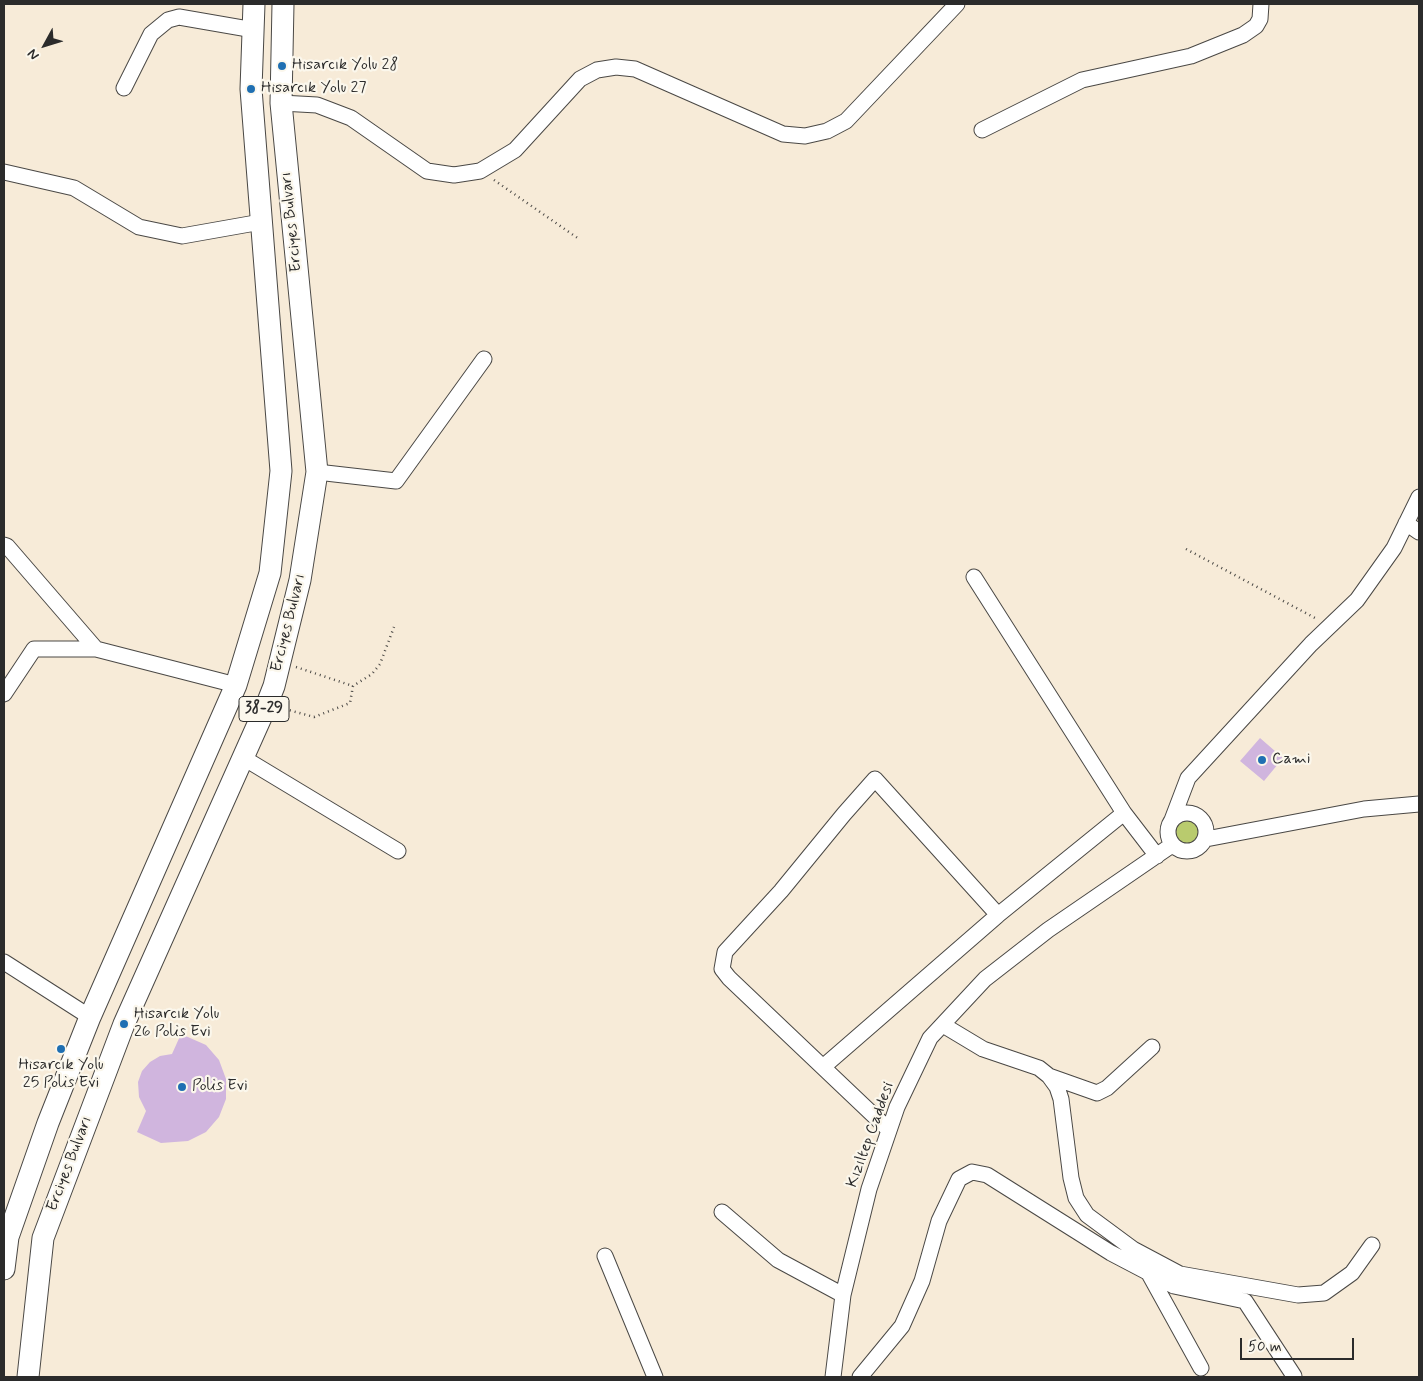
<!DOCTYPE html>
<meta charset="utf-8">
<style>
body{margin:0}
#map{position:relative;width:1423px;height:1381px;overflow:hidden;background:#f7ebd8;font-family:Mynerve,sans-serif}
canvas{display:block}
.frame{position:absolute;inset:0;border:5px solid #2b2b2b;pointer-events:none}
.north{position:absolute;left:20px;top:20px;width:50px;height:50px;-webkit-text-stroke:4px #fbf7ec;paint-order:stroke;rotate:231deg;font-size:14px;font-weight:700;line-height:20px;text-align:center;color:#2b2b2b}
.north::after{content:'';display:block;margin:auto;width:18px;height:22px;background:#2b2b2b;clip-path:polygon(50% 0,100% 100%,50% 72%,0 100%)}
.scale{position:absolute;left:1240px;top:1338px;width:114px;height:22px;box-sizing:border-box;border:2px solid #2b2b2b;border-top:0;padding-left:6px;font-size:15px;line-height:18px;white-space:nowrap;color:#2b2b2b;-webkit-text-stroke:4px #fbf7ec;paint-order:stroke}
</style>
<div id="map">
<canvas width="1423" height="1381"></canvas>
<div class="frame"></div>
<div class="north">N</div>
<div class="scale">50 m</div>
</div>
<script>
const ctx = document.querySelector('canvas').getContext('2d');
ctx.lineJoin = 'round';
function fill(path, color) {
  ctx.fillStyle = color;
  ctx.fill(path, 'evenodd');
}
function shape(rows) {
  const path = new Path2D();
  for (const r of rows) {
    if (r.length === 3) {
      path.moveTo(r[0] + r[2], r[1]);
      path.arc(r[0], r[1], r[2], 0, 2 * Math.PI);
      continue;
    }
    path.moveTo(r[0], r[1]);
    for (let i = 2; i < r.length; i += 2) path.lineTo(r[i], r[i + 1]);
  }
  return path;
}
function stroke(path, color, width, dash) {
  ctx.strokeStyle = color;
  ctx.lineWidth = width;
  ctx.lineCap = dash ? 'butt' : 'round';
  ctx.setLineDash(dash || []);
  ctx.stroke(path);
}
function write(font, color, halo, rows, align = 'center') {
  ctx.font = font + ' Mynerve,sans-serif';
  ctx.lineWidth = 4.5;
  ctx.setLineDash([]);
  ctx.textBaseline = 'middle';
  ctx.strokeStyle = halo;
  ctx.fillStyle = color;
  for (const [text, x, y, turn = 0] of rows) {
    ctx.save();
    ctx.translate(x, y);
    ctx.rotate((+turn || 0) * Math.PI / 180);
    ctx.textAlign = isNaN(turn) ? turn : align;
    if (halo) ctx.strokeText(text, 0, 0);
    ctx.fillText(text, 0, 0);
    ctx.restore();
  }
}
fill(shape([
 [1187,832,12]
]), '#b9cb6e');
fill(shape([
 [1260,738,1283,758,1264,781,1240,761],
 [181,1034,206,1045,219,1060,226,1079,226,1099,219,1117,206,1132,188,1141,161,1143,137,1132,146,1111,139,1097,138,1082,142,1071,150,1062,160,1056,172,1054]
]), '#d0b5de');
const minor = shape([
 [124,88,151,34,168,20,179,17,254,30],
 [281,103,317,105,351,118,427,171,454,175,480,171,515,150,580,79,597,70,616,67,635,69,783,134,805,136,827,131,846,121,957,4],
 [982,130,1082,80,1191,56,1243,35,1256,26,1260,19,1261,4],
 [4,172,74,188,139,227,182,236,261,222],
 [317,472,396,481,484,359],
 [1406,523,1419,532],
 [4,545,7,546,96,649],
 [974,577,1124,813,1157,856],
 [4,694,34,649,96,649,236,685],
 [242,757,398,851],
 [1187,832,19],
 [1172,820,1188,778,1311,644,1357,600,1394,548,1419,497],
 [1206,839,1364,809,1419,804],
 [4,962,90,1017],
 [943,1025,983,1049,1039,1068,1049,1076,1057,1087,1061,1099,1071,1178,1076,1198,1087,1215,1133,1249,1180,1274,1298,1295,1324,1293,1352,1273,1372,1245],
 [823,1067,998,915,1124,813],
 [1049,1076,1097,1093,1107,1088,1152,1047],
 [889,1130,729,978,722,969,725,952,781,891,844,814,875,779,998,915],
 [722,1212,778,1260,843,1295],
 [605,1256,655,1377],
 [1148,1272,1201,1368],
 [833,1377,843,1295,869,1189,897,1107,930,1038,985,979,1048,930,1172,845],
 [860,1377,902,1326,922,1281,939,1221,959,1179,972,1172,987,1175,1111,1253,1174,1286,1245,1301,1294,1376]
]);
const highway = shape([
 [4,1269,8,1237,48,1123,90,1017,236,685,270,573,281,471,251,89,254,4],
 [28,1377,43,1238,124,1024,267,704,274,686,300,580,317,472,281,103,283,4]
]);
stroke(minor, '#4a4845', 17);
stroke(highway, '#4a4845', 23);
stroke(shape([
 [494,180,579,239],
 [1186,549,1317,619],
 [296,667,353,686],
 [285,709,314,717,350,703,353,686,372,674,380,664,394,627]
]), '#4a4845', 2.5, [1, 4]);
stroke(minor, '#fff', 15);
stroke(highway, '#fff', 21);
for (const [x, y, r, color] of [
 [282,66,5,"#1f6fb2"],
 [251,89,5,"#1f6fb2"],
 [1262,760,5,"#1f6fb2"],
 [124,1024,5,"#1f6fb2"],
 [61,1049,5,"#1f6fb2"],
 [182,1087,5,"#1f6fb2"]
]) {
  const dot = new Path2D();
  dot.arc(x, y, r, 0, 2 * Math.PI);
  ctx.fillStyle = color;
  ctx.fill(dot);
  stroke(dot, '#fbf7ec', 2);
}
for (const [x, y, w] of [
 [264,709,50]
]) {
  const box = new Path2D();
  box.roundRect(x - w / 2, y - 12.5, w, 25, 4);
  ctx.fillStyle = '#fbf7ec';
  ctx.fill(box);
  stroke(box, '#2b2b2b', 1);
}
write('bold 15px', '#2b2b2b', null, [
 ["38-29",264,709]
]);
write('16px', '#2b2b2b', '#fbf7ec', [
 ["Hisarcık Yolu 28",292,66],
 ["Hisarcık Yolu 27",261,89],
 ["Cami",1272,760],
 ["Hisarcık Yolu",134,1015],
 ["26 Polis Evi",134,1033],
 ["Hisarcık Yolu",61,1066,"center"],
 ["25 Polis Evi",61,1084,"center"],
 ["Polis Evi",192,1087]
], 'left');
write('16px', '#2b2b2b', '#fbf7ec', [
 ["Erciyes Bulvarı",292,222,-96],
 ["Erciyes Bulvarı",289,623,-76],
 ["Kızıltep Caddesi",871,1135,-70],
 ["Erciyes Bulvarı",70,1164,-69]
]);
</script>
